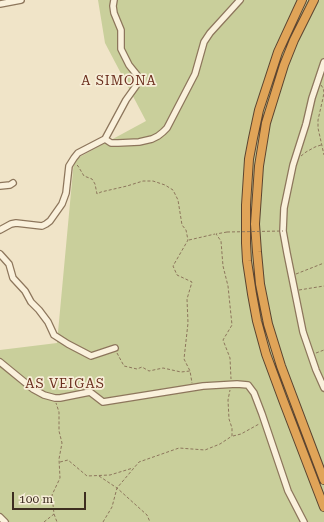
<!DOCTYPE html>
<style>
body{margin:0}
#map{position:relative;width:324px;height:522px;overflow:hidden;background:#f0e4c8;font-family:"Roboto Serif",serif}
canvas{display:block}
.scale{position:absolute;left:12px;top:492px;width:74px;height:18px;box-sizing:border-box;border:2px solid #3d2e20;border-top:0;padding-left:5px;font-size:12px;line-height:14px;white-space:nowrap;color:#3d2e20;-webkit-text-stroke:3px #f7eed8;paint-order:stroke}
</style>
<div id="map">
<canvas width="324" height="522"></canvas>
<div class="scale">100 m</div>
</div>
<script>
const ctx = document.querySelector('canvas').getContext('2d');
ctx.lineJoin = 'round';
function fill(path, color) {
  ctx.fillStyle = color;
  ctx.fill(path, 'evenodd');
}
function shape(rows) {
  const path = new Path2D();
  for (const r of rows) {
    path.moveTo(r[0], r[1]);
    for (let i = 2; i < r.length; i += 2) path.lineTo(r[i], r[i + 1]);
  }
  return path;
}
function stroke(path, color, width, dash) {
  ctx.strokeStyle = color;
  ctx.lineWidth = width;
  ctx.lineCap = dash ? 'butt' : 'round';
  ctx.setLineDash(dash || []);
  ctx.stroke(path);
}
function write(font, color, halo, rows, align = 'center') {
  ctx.font = font + ' "Roboto Serif",serif';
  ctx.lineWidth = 3.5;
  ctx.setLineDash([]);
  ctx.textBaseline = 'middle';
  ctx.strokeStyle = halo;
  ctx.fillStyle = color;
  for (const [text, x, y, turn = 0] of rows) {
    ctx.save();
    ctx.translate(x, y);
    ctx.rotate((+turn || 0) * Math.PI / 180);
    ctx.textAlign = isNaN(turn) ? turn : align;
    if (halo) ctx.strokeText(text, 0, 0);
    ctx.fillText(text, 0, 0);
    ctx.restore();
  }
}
fill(shape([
 [98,0,324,0,324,522,0,522,0,350,57,343,74,160,146,121,105,43]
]), '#c9cf9b');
const minor = shape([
 [0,4,21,0],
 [324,62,312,98,306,124,293,165,284,208,283,231,287,253,303,332,316,370,324,388],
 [105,139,111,143,118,143,139,142,152,139,158,136,163,132,167,128,195,74,204,42,210,33,240,0],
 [0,186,10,185,13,183],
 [0,230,11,224,16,223,42,226,46,224,50,221,62,204,66,193,69,166,74,158,78,153,105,139,126,100,136,86,138,78,137,75,129,65,121,49,121,30,114,13,113,6,114,0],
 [0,254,9,264,13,278,25,291,31,302,39,310,48,322,54,335,68,344,91,356,115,348],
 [0,362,33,389,44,395,55,398,60,398,90,392,103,402,203,386,237,384,248,385,254,393,262,414,288,491,304,522],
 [0,517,5,522]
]);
const highway = shape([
 [302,0,278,52,259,110,253,138,249,159,246,205,246,243,247,261,252,294,257,321,266,354,283,400,324,507],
 [314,0,294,40,284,65,266,123,259,166,255,224,257,252,260,284,268,324,281,366,324,480]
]);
stroke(minor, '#8d765c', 8);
stroke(highway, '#5b4430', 10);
stroke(shape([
 [321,85,323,88,324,92,323,98,318,120,318,128,324,155],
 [301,156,306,152,315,147,321,145],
 [77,165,78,166,84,176,92,179,95,184,97,194,101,192,127,186,143,181,153,181,165,185,173,190,178,200,182,225,186,230,188,240,173,266,177,275,192,282,187,299,188,323,184,359,190,371],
 [227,232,216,234,221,241,223,266,228,286,232,325,223,340,230,358,231,379],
 [189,240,215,234],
 [296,274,324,263],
 [299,290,324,286],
 [117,353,124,366,137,369,142,367,149,371,163,368,181,372,190,371,192,383],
 [316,353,324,350],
 [233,436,241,434,259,424],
 [60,462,68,460,87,476,110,475,133,468],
 [99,476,117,488,147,515,150,522],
 [54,514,57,522],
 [44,522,54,514,52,495,60,478,59,459,62,443,59,431,59,412,56,403],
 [103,522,112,507,117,488,139,462,179,448,205,450,220,444,232,436,232,428,229,419,228,400,230,390]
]), '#8d765c', 1, [3, 2]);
stroke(minor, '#faf1dc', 5.5);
stroke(highway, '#e0a458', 8);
stroke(shape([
 [227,232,283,231]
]), '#8d765c', 1, [3, 2]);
ctx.letterSpacing = '1px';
write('13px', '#6b2e1e', '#f7eed8', [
 ["A SIMONA",119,81],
 ["AS VEIGAS",65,384]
]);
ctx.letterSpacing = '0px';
</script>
